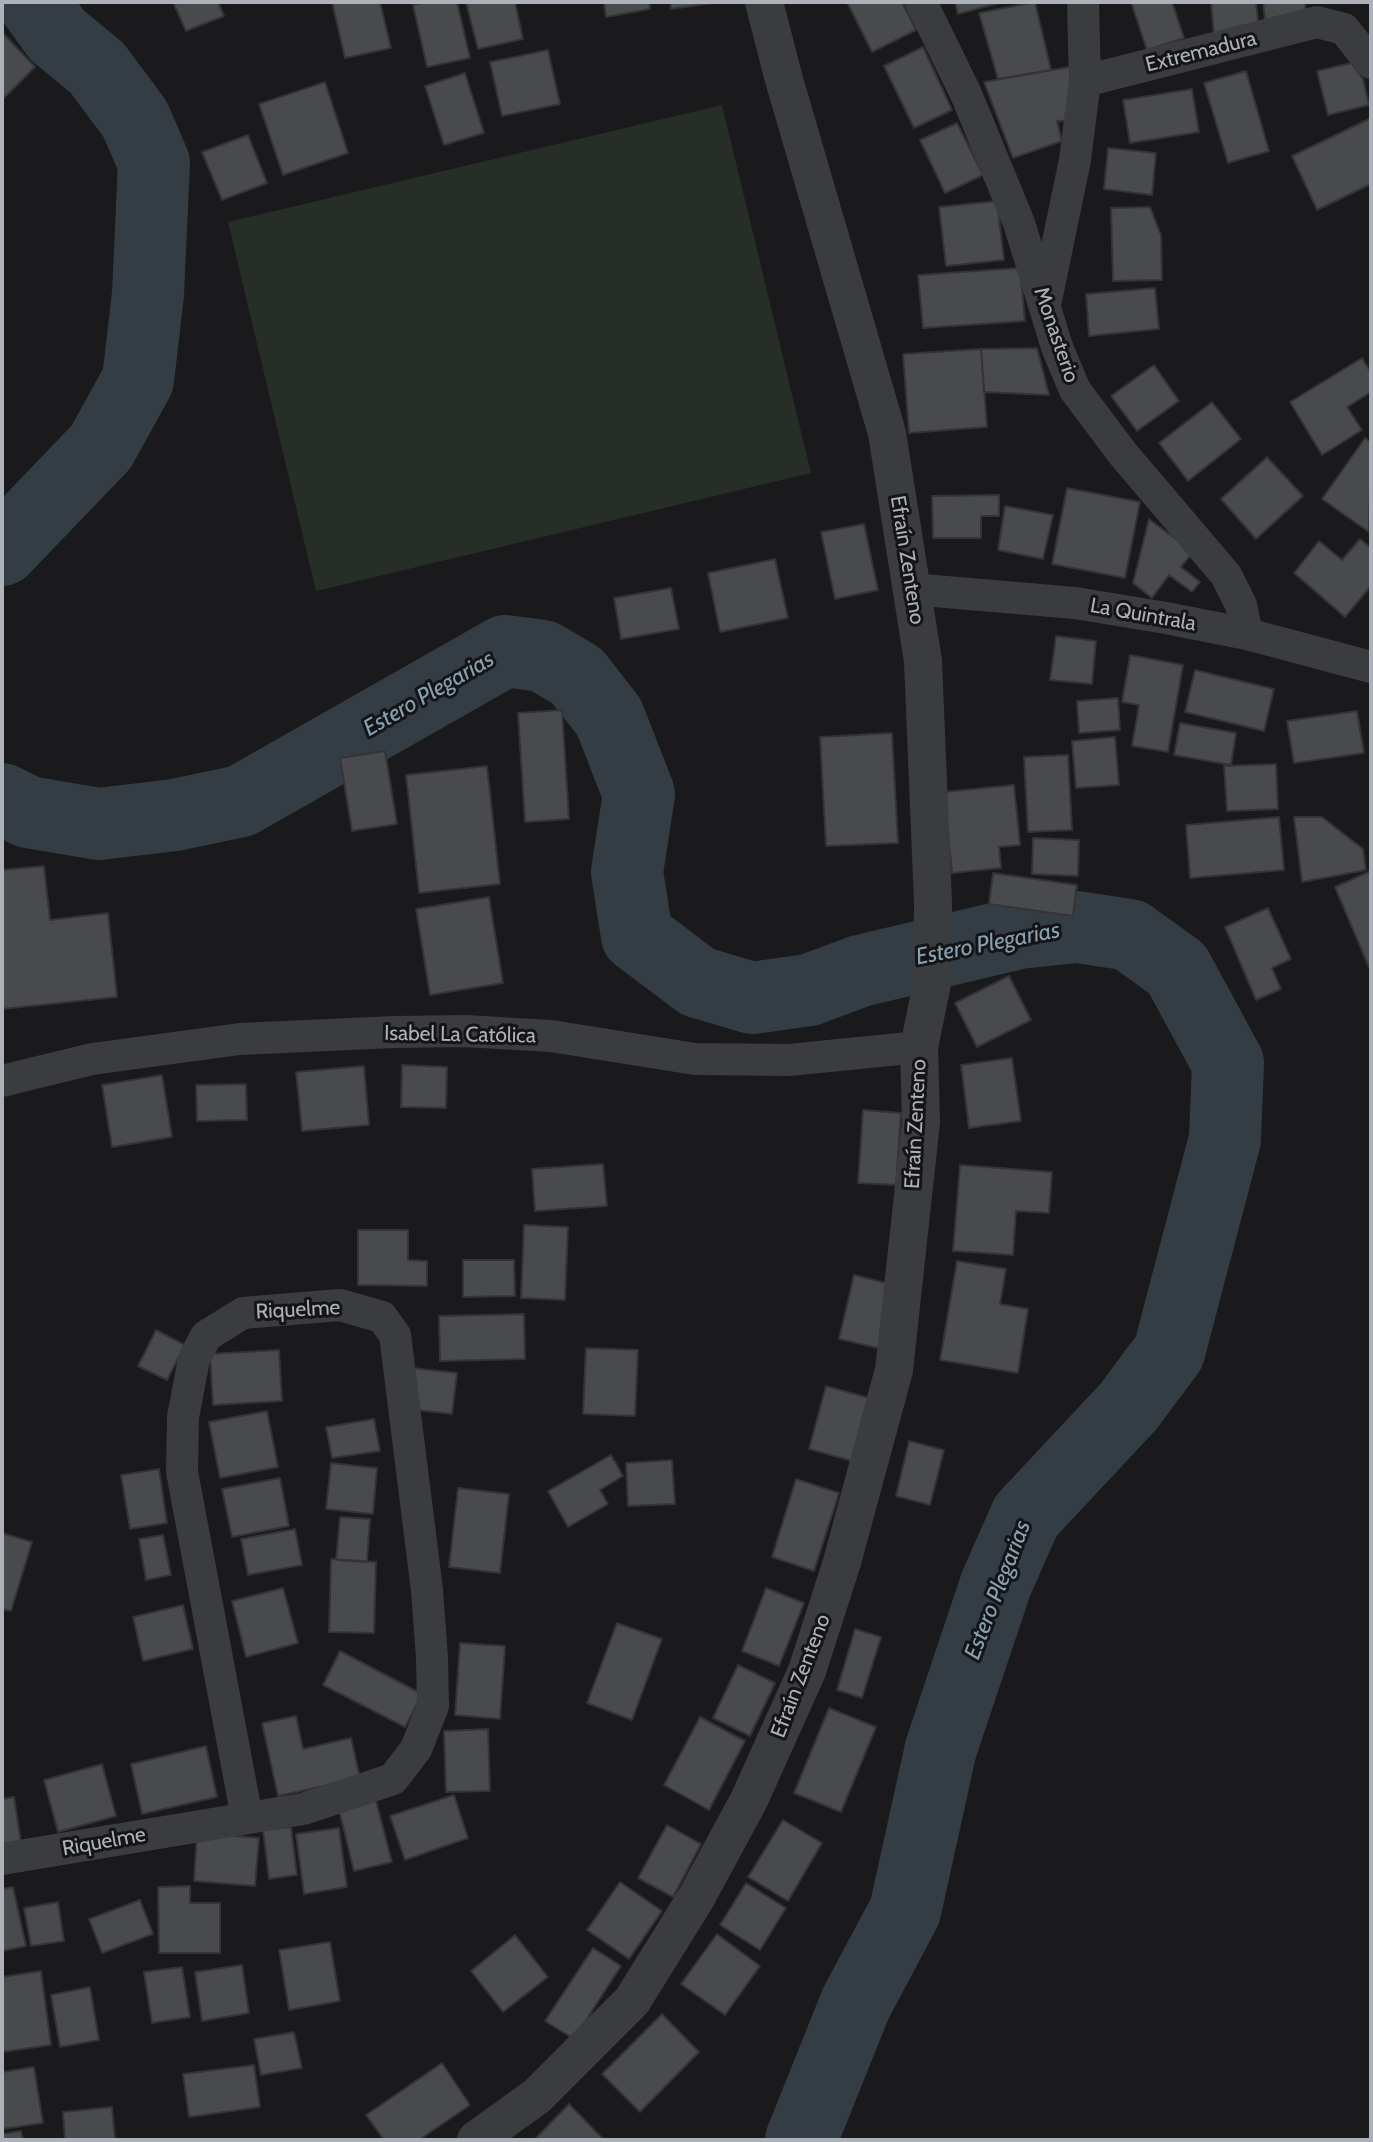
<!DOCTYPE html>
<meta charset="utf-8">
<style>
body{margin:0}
#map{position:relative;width:1373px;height:2142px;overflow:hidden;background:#1a1a1c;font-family:Cabin,sans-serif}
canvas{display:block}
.frame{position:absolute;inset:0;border:4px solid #adb2ba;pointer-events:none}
</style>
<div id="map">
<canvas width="1373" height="2142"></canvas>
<div class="frame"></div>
</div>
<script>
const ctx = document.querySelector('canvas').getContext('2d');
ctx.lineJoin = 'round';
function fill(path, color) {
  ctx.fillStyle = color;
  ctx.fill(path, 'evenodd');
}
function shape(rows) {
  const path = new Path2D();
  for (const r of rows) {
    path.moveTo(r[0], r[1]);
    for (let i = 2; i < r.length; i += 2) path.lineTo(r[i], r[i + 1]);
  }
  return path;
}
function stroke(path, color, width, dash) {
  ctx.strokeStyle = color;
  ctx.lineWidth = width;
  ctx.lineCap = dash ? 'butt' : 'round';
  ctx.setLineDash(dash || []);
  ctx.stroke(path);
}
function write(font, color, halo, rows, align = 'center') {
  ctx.font = font + ' Cabin,sans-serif';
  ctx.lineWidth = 6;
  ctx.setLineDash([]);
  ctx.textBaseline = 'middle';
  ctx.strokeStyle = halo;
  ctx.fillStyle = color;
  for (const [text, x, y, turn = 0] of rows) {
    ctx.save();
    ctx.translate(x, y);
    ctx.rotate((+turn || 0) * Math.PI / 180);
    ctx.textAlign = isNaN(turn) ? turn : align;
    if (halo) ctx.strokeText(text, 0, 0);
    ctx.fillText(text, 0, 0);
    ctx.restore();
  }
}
fill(shape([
 [722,105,811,473,316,591,228,222]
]), '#262e27');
stroke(shape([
 [2,550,101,447,138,380,148,294,154,163,135,119,97,68,57,35,33,2],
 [2,799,28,812,99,824,175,815,241,801,505,651,543,656,577,676,609,717,639,794,627,872,637,936,698,982,752,998,809,990,860,971,1019,933,1077,927,1130,935,1177,969,1228,1063,1225,1139,1169,1352,1128,1407,1026,1516,996,1584,941,1748,905,1911,856,2003,801,2140]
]), '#343d44', 72);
const building = shape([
 [173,2,218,2,224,16,186,31,173,2],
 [332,2,380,2,391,48,345,58,332,2],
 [427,2,457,2,470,58,427,67,413,5,427,2],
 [466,2,515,2,523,39,478,49,466,2],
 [604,2,649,2,650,9,606,17,604,2],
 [670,2,712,2,712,3,671,9,670,2],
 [847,2,902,2,916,30,872,52,847,2],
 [955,2,1003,2,958,14,955,2],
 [1035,2,1051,70,998,79,979,13,1035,2],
 [1131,2,1172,2,1184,38,1147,50,1131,2],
 [1211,2,1256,2,1259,31,1214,36,1211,2],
 [1263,2,1305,2,1306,17,1265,20,1263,2],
 [2,32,35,67,2,100,2,32],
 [923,47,952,110,914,128,884,66,923,47],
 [548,50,560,104,502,116,490,62,548,50],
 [1351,63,1363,79,1369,105,1328,115,1317,71,1351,63],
 [1075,66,1074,120,1057,121,1062,141,1013,158,984,82,1075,66],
 [1246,71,1269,151,1228,163,1204,83,1246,71],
 [465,73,484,133,444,145,425,86,465,73],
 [325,82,348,153,283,175,259,104,325,82],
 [1192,89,1199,132,1130,143,1123,100,1192,89],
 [1371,118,1371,184,1317,210,1292,156,1371,118],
 [957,123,983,175,945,193,920,140,957,123],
 [248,135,267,183,222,200,202,152,248,135],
 [1108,148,1156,153,1152,195,1104,189,1108,148],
 [997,201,1004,260,946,266,939,207,997,201],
 [1150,207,1161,235,1162,280,1113,281,1111,208,1150,207],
 [1020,268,1025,321,923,328,918,275,1020,268],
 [1155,288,1159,329,1089,336,1086,294,1155,288],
 [1037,348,1049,395,984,392,981,349,1037,348],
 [981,349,987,427,909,433,903,354,981,349],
 [1362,358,1371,373,1371,392,1347,407,1362,430,1322,455,1290,402,1362,358],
 [1154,365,1179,401,1137,431,1111,396,1154,365],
 [1212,402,1241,439,1188,481,1159,443,1212,402],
 [1365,438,1371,442,1369,532,1322,499,1365,438],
 [1267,457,1303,496,1256,539,1221,499,1267,457],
 [1067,488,1140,502,1125,578,1052,564,1067,488],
 [999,495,999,516,981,516,981,538,933,538,932,496,999,495],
 [1005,506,1053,515,1043,559,998,550,1005,506],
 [1149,519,1193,552,1181,567,1200,582,1192,592,1169,575,1152,598,1133,583,1149,519],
 [864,524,878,590,835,599,821,532,864,524],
 [1360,539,1371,548,1371,586,1345,617,1294,573,1319,541,1342,560,1360,539],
 [775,559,788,618,720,632,708,573,775,559],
 [671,588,679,629,621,639,614,598,671,588],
 [1056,636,1096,641,1092,684,1050,680,1056,636],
 [1130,655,1183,665,1168,752,1132,746,1139,705,1122,702,1130,655],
 [1195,670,1274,689,1264,731,1185,712,1195,670],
 [1118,698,1120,730,1079,733,1077,701,1118,698],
 [562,710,569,819,525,822,518,713,562,710],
 [1357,711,1364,753,1294,763,1287,721,1357,711],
 [1180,723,1236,733,1231,765,1174,755,1180,723],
 [892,733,898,843,826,846,820,737,892,733],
 [1115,737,1119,785,1076,788,1072,741,1115,737],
 [385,751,397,824,352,831,340,758,385,751],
 [1068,755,1072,830,1028,832,1024,757,1068,755],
 [1276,764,1278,809,1227,811,1224,766,1276,764],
 [487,766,500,884,419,893,406,775,487,766],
 [1014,785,1020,845,999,847,1001,868,952,873,944,792,1014,785],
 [1279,817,1284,870,1190,878,1186,825,1279,817],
 [1294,817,1322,817,1363,849,1366,870,1302,882,1294,817],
 [1033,838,1079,840,1078,876,1032,874,1033,838],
 [44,866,50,920,108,913,117,997,2,1009,2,870,44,866],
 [1371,871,1371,972,1335,887,1371,871],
 [993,873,1077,885,1073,916,989,904,993,873],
 [489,897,503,983,430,995,416,909,489,897],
 [1268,908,1291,959,1272,968,1281,989,1256,1000,1225,927,1268,908],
 [1009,976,1031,1020,977,1047,955,1003,1009,976],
 [1012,1058,1021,1121,969,1128,961,1065,1012,1058],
 [402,1065,447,1067,446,1108,401,1107,402,1065],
 [364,1066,369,1125,302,1131,296,1072,364,1066],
 [162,1075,172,1137,112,1147,102,1085,162,1075],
 [246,1084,247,1120,197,1121,196,1085,246,1084],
 [863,1110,901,1113,896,1185,858,1183,863,1110],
 [603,1164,607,1206,535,1211,532,1169,603,1164],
 [960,1165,1052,1172,1049,1213,1016,1211,1013,1255,953,1251,960,1165],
 [524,1225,568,1227,565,1300,521,1298,524,1225],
 [358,1230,408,1230,408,1260,427,1261,427,1286,358,1285,358,1230],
 [463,1260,514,1260,515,1296,463,1297,463,1260],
 [957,1261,1006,1269,1000,1304,1028,1309,1018,1373,940,1360,957,1261],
 [854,1275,894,1285,878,1348,839,1339,854,1275],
 [524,1314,525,1359,440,1361,439,1316,524,1314],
 [156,1330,185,1345,167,1380,138,1366,156,1330],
 [586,1348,638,1350,635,1416,583,1414,586,1348],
 [279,1350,282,1401,213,1405,210,1354,279,1350],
 [413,1368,457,1373,452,1414,408,1409,413,1368],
 [826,1386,869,1398,852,1461,809,1449,826,1386],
 [267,1411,278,1467,220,1478,209,1422,267,1411],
 [374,1419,380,1451,332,1458,326,1427,374,1419],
 [909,1441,944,1450,930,1505,896,1496,909,1441],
 [611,1455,623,1476,600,1490,608,1504,568,1527,548,1491,611,1455],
 [672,1460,675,1504,628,1506,626,1463,672,1460],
 [331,1463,377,1468,373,1514,326,1509,331,1463],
 [159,1469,167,1523,130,1529,121,1475,159,1469],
 [280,1478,289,1526,232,1537,222,1489,280,1478],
 [796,1479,839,1493,814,1571,772,1557,796,1479],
 [458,1488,509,1494,500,1573,449,1567,458,1488],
 [340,1517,370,1519,367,1562,336,1560,340,1517],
 [295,1529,302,1565,248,1575,241,1539,295,1529],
 [2,1533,32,1542,11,1611,2,1609,2,1533],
 [163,1535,171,1575,146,1580,139,1539,163,1535],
 [331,1559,376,1562,374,1633,329,1632,331,1559],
 [283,1588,298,1643,246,1657,232,1601,283,1588],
 [766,1588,804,1603,779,1666,742,1651,766,1588],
 [183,1605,193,1649,143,1661,133,1617,183,1605],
 [617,1623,662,1639,632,1720,587,1703,617,1623],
 [855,1629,881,1637,862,1698,837,1690,855,1629],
 [460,1643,505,1646,500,1719,455,1715,460,1643],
 [340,1651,422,1694,405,1727,323,1685,340,1651],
 [738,1665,775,1683,750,1736,713,1718,738,1665],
 [829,1708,876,1727,841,1812,794,1793,829,1708],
 [296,1716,303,1749,351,1738,360,1778,278,1796,262,1723,296,1716],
 [700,1717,745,1741,709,1810,664,1785,700,1717],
 [488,1729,490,1791,446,1792,444,1731,488,1729],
 [206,1746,217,1797,142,1814,131,1764,206,1746],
 [102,1764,116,1816,58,1832,44,1780,102,1764],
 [454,1795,468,1838,405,1860,390,1816,454,1795],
 [14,1797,21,1843,2,1847,2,1799,14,1797],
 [375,1797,392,1862,354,1871,338,1806,375,1797],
 [783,1820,822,1843,788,1901,748,1877,783,1820],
 [667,1825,701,1844,673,1897,638,1878,667,1825],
 [291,1827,297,1875,269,1879,263,1830,291,1827],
 [339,1828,347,1887,304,1894,296,1834,339,1828],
 [197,1833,259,1838,255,1886,194,1881,197,1833],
 [620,1882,662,1911,629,1959,587,1930,620,1882],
 [746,1883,786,1908,760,1950,720,1925,746,1883],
 [190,1886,190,1903,220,1903,220,1953,159,1953,158,1887,190,1886],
 [13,1887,26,1946,2,1951,2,1889,13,1887],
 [140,1900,153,1934,102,1953,89,1919,140,1900],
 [58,1902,64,1941,31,1946,24,1908,58,1902],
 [717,1934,760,1966,725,2015,681,1984,717,1934],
 [515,1935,548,1977,503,2012,471,1971,515,1935],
 [330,1942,340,2001,289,2010,279,1950,330,1942],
 [593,1948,621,1966,574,2039,545,2021,593,1948],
 [242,1965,249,2013,202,2021,195,1972,242,1965],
 [182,1967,190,2017,152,2023,144,1972,182,1967],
 [41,1971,51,2045,2,2052,2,1977,41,1971],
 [90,1987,99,2040,60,2047,51,1995,90,1987],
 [662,2014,699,2052,640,2112,602,2074,662,2014],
 [294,2032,302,2068,261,2075,254,2039,294,2032],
 [442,2063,470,2105,419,2140,384,2140,366,2115,442,2063],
 [254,2065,260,2107,189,2117,183,2074,254,2065],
 [34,2067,43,2123,2,2129,2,2072,34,2067],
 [569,2104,604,2140,534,2140,569,2104],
 [112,2107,115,2140,65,2140,63,2112,112,2107],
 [21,2131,23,2140,2,2140,2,2134,21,2131]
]);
fill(building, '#494a4e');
stroke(building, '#343437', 2);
stroke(shape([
 [921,2,966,94,1019,223,1057,347,1075,390,1123,454,1226,575,1241,605,1247,634],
 [1085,81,1317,22,1344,29,1371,63],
 [1046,300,1075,160,1085,81,1083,2],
 [911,589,1075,603,1166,618,1247,634,1371,667],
 [2,1081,92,1059,240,1039,394,1032,465,1031,551,1036,695,1059,789,1060,919,1047],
 [2,1859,303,1809,393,1779,416,1749,433,1706,432,1658,427,1590,395,1335,382,1317,340,1305,243,1313,206,1336,194,1359,183,1417,182,1472,247,1818]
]), '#3b3c40', 32);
stroke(shape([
 [476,2140,537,2096,632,2001,696,1898,749,1800,807,1671,842,1562,894,1370,921,1122,919,1047,932,984,933,903,923,661,887,433,783,76,764,2]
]), '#3b3c40', 38);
write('21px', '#adb2ba', '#151517', [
 ["Extremadura",1201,52,-14],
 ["Monasterio",1056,335,71],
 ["Efraín Zenteno",907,560,81],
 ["La Quintrala",1143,615,10],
 ["Isabel La Católica",460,1035,1],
 ["Efraín Zenteno",916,1124,-87],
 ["Riquelme",298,1310,-3],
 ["Efraín Zenteno",801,1676,-69],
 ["Riquelme",104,1842,-10]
]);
write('italic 23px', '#88a1b1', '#151517', [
 ["Estero Plegarias",429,694,-30],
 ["Estero Plegarias",988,944,-11],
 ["Estero Plegarias",998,1590,-69]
]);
</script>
